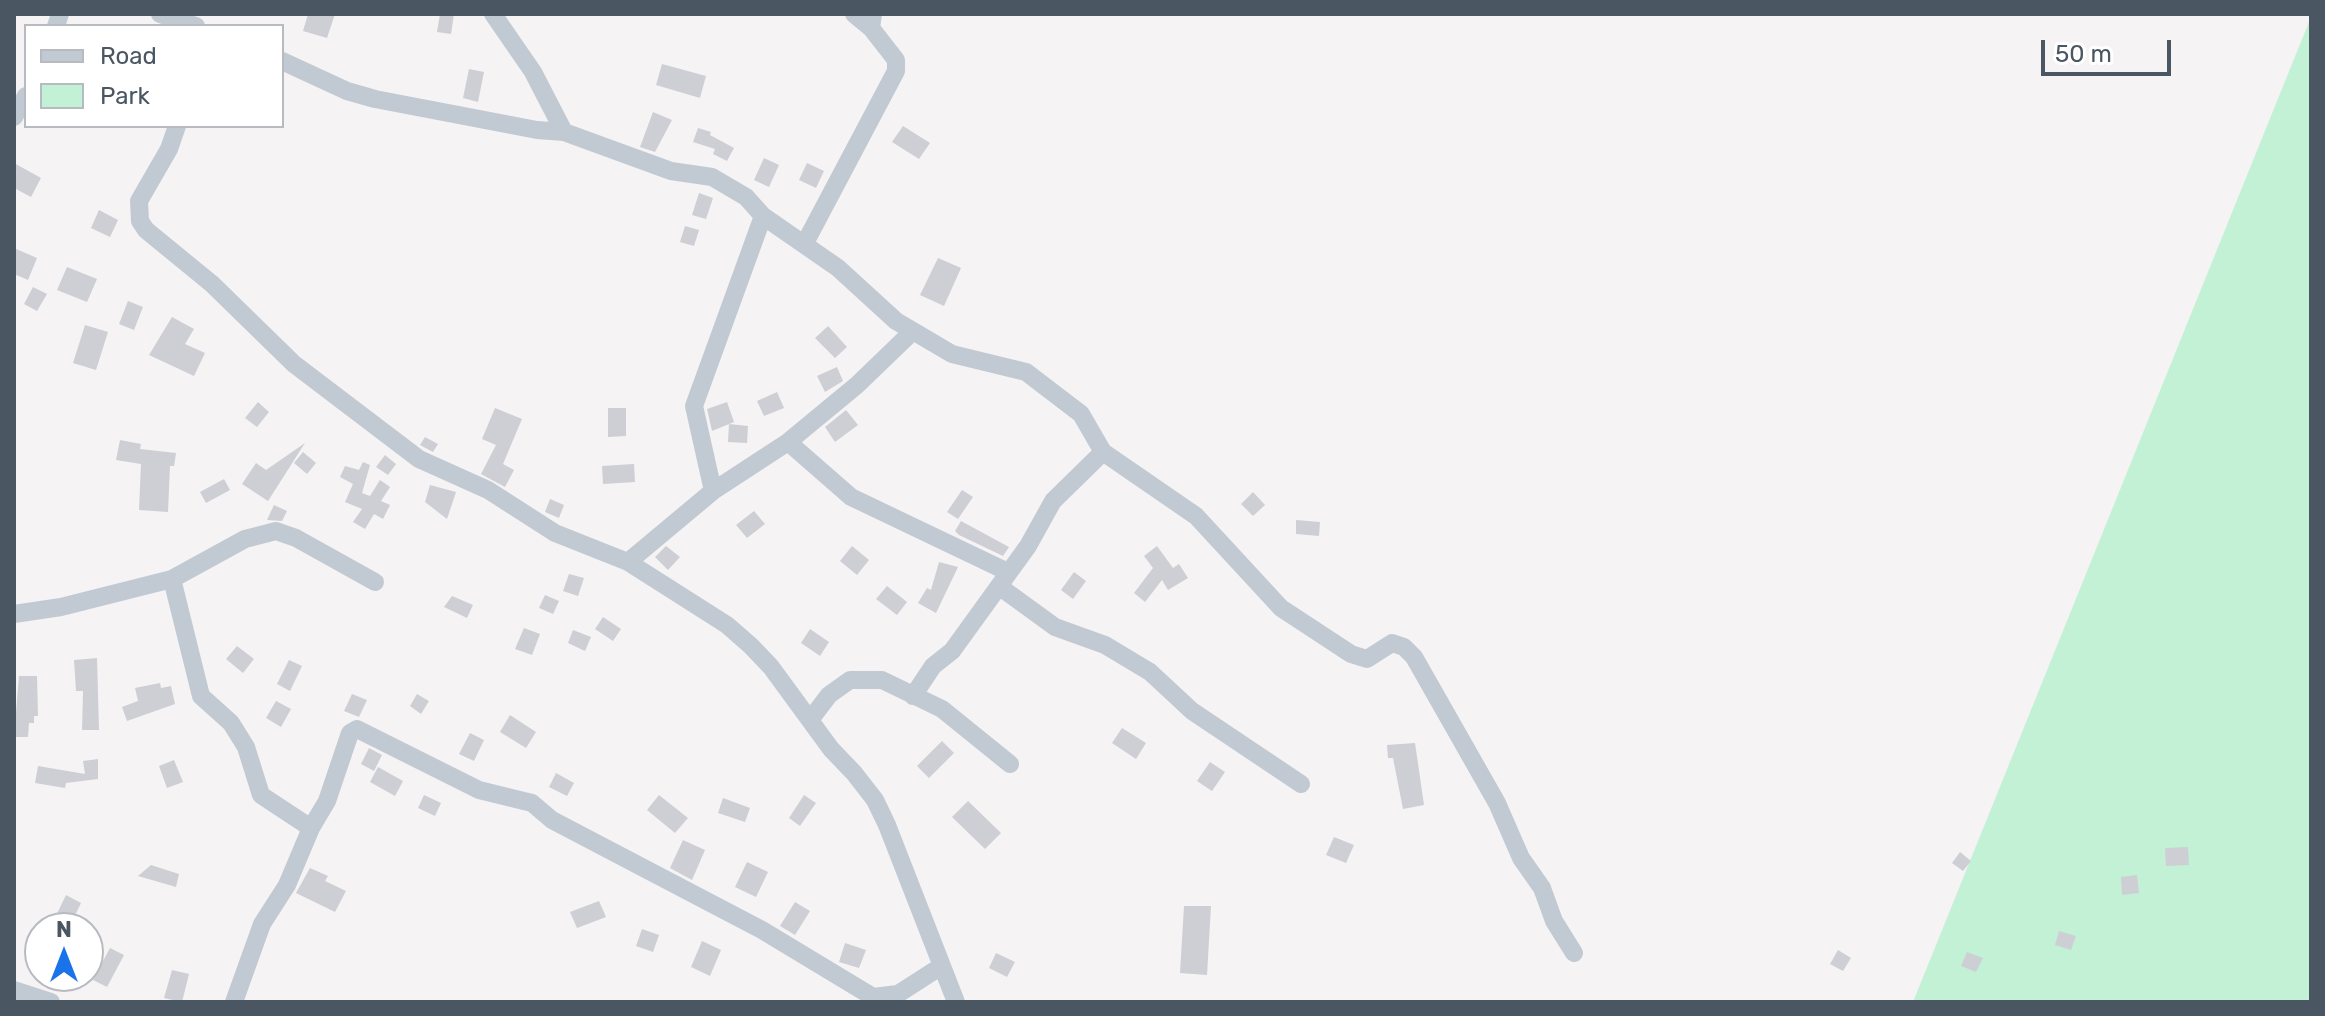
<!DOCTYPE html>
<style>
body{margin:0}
#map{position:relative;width:2325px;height:1016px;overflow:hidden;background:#f5f3f3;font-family:Rubik,sans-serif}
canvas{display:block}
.frame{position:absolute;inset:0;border:16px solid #4a5661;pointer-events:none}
.legend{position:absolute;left:24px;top:24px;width:260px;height:104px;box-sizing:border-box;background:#fff;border:2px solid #b7bbc0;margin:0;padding:10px 14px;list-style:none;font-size:24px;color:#4a5661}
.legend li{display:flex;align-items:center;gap:16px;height:40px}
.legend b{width:40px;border:2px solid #b7bbc0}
.north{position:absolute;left:24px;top:912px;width:80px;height:80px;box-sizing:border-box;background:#fff;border:2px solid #b7bbc0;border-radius:50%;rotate:0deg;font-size:22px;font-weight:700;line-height:32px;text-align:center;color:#4a5661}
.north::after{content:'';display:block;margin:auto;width:28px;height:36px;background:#1a73e8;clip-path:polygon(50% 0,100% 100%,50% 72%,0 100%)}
.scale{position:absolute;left:2041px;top:40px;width:130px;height:36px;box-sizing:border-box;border:4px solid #4a5661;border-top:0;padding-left:10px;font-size:24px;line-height:28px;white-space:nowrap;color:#4a5661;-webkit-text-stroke:6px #fff;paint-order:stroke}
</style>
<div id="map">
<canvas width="2325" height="1016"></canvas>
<div class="frame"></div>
<ul class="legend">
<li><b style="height:10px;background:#c1cad2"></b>Road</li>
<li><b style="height:22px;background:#c3f1d5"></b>Park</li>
</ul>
<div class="north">N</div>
<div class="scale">50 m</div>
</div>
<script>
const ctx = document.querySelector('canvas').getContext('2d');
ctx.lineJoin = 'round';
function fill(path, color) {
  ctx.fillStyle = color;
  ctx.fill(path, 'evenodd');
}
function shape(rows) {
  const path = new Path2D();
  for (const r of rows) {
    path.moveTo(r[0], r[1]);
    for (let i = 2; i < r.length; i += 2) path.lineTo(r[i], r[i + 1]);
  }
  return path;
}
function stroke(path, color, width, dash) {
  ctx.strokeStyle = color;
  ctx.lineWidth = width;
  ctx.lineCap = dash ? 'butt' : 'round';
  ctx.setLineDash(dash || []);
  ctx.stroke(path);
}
fill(shape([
 [2311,17,2311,1002,1913,1002]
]), '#c3f1d5');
fill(shape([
 [308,14,335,14,327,38,303,31],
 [440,14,454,14,451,34,437,32],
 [662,64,706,76,700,98,656,85],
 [469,69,484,72,478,102,463,98],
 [653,112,672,120,655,152,640,147],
 [903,126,930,143,919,159,892,142],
 [698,128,711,132,710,135,734,148,727,161,713,154,715,149,693,142],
 [764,158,779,165,769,187,754,180],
 [14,163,41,178,31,197,14,188],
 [807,163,824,171,816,188,799,180],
 [699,193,713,198,706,219,692,215],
 [99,210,118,220,110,237,91,228],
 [685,226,699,230,694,246,680,242],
 [14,248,37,258,28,280,14,274],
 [938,258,961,268,944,306,920,295],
 [67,267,97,279,87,302,57,290],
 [33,287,47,294,37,311,24,304],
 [128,301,143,307,134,330,119,324],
 [172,317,194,329,185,344,205,353,194,376,149,355],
 [85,325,108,332,96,370,73,363],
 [828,326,847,347,835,358,815,338],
 [837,367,843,381,825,392,817,376],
 [777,392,784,408,764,416,757,401],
 [258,402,269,412,257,427,245,418],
 [727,402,734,422,712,431,707,409],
 [495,408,522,419,503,464,514,470,505,487,481,474,496,445,482,439],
 [608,408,626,408,626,436,608,437],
 [846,410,858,425,835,442,825,427],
 [729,424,748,426,747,443,728,442],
 [425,437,438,444,433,452,420,445],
 [120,440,141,444,140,449,176,453,174,466,170,466,168,512,139,510,141,464,116,460],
 [305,443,268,501,242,484,256,463,266,470],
 [303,452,316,463,307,474,294,463],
 [385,455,396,464,388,475,376,467],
 [363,462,370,465,362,493,370,496,380,480,390,487,381,501,390,505,383,519,374,514,365,529,353,522,362,509,345,502,353,484,340,477,345,466,359,470],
 [634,464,635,482,603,484,602,466],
 [224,479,230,490,206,503,200,492],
 [430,485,456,492,447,519,425,502],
 [962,490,973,497,958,519,947,512],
 [1253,492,1265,505,1253,516,1241,504],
 [550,499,564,505,559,518,545,512],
 [274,505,287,511,282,521,267,520],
 [754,511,765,524,747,538,736,525],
 [1296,520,1320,522,1319,536,1296,534],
 [961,521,1009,547,1003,556,959,535,955,531],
 [666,546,680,557,668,570,655,557],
 [852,546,869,560,857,575,840,561],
 [1157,546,1173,568,1179,564,1188,578,1168,590,1162,580,1145,602,1134,593,1153,568,1144,556],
 [939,562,958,567,936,613,918,603,927,588,931,590],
 [1074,572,1086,581,1073,599,1061,590],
 [569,574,584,578,578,596,563,591],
 [887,586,907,602,897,615,876,599],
 [545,595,559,601,553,614,539,608],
 [452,596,473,605,467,618,444,607],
 [603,617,621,629,613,641,595,629],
 [524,628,540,634,532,655,515,649],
 [810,629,829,642,820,656,801,643],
 [573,630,591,637,585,651,568,643],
 [237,646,254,659,243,673,226,659],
 [97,658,99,730,82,730,83,691,76,691,74,660],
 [289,660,302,666,290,691,277,684],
 [19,676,37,676,38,716,34,716,34,723,29,723,28,737,14,737],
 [160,683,161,688,171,686,175,704,127,721,122,707,138,701,135,688],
 [352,694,367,700,359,717,344,711],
 [417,694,429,701,421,714,410,706],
 [276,701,291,709,281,727,266,718],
 [510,715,536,732,526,748,500,732],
 [1122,728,1146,743,1136,759,1112,743],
 [470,733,484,740,474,761,459,754],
 [942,741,954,753,929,778,917,766],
 [1415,743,1424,805,1403,809,1393,758,1388,758,1387,745],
 [369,748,382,755,374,771,361,764],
 [98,759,98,779,66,783,65,788,35,783,38,766,85,774,83,761],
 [174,760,183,782,167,788,159,766],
 [1210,762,1225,772,1212,791,1197,781],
 [378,767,403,781,395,796,370,782],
 [556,773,574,783,567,796,549,787],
 [424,795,441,803,435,816,418,808],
 [659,795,688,818,675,833,647,810],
 [804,795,816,803,800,826,789,818],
 [723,798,750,808,745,822,718,813],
 [968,801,1001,833,985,849,952,817],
 [1334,837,1354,845,1346,863,1326,855],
 [683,840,705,850,692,880,670,868],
 [2188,847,2189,865,2166,866,2165,848],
 [1960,852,1971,861,1963,871,1952,863],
 [747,862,768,872,756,897,735,887],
 [151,865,179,874,176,887,138,876],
 [310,868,328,876,325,881,346,891,335,912,296,893],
 [2137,875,2139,893,2122,895,2121,877],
 [66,895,81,903,69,928,50,928],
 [599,901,606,917,577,928,570,912],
 [795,902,810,911,795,935,780,926],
 [1184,906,1211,906,1207,975,1180,973],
 [642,929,659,935,653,952,636,946],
 [2059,931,2076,936,2071,950,2055,945],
 [702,941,721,950,710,976,691,967],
 [845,943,866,950,859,968,839,962],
 [110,948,124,955,107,987,93,980],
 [1838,950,1851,958,1843,971,1830,964],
 [1967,952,1983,958,1976,972,1961,966],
 [996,953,1015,962,1007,977,989,968],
 [172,970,189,974,182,1002,164,998]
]), '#cdcfd5');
stroke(shape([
 [160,14,196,26],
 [493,14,533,72,564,132],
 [854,14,871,28],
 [56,26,60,14],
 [282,61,347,91,375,99,537,130,564,132,671,171,712,177,746,197,763,216,838,268,896,321,952,354,1026,372,1081,414,1103,452,1196,516,1281,608,1351,654,1367,659,1392,643,1404,647,1414,657,1497,803,1521,858,1542,888,1554,921,1574,953],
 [14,117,26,96],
 [177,126,169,149,139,201,140,221,146,230,212,284,294,364,419,459,488,490,555,533,628,562,713,491,788,442,857,385,913,331],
 [805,243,896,71,896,60,871,28,873,14],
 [788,442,851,497,1008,572],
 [713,491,694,406,763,216],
 [628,562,727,625,751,646,771,667,831,749,854,773,875,800,887,825,956,1002],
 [172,579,201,696,231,723,246,747,261,795,311,828,327,801,350,733,357,729,479,790,532,803,552,820,762,930,873,997,898,994,940,967],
 [1000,587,1055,627,1105,645,1150,672,1192,711,1301,784],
 [14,614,61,607,172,579,245,539,276,531,296,538,375,582],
 [913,696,933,666,952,651,1028,546,1053,501,1103,452],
 [810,720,829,695,850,680,882,680,942,709,1010,764],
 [14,990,51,1002],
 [234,1002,262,924,287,885,311,828]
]), '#c1cad2', 18);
</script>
